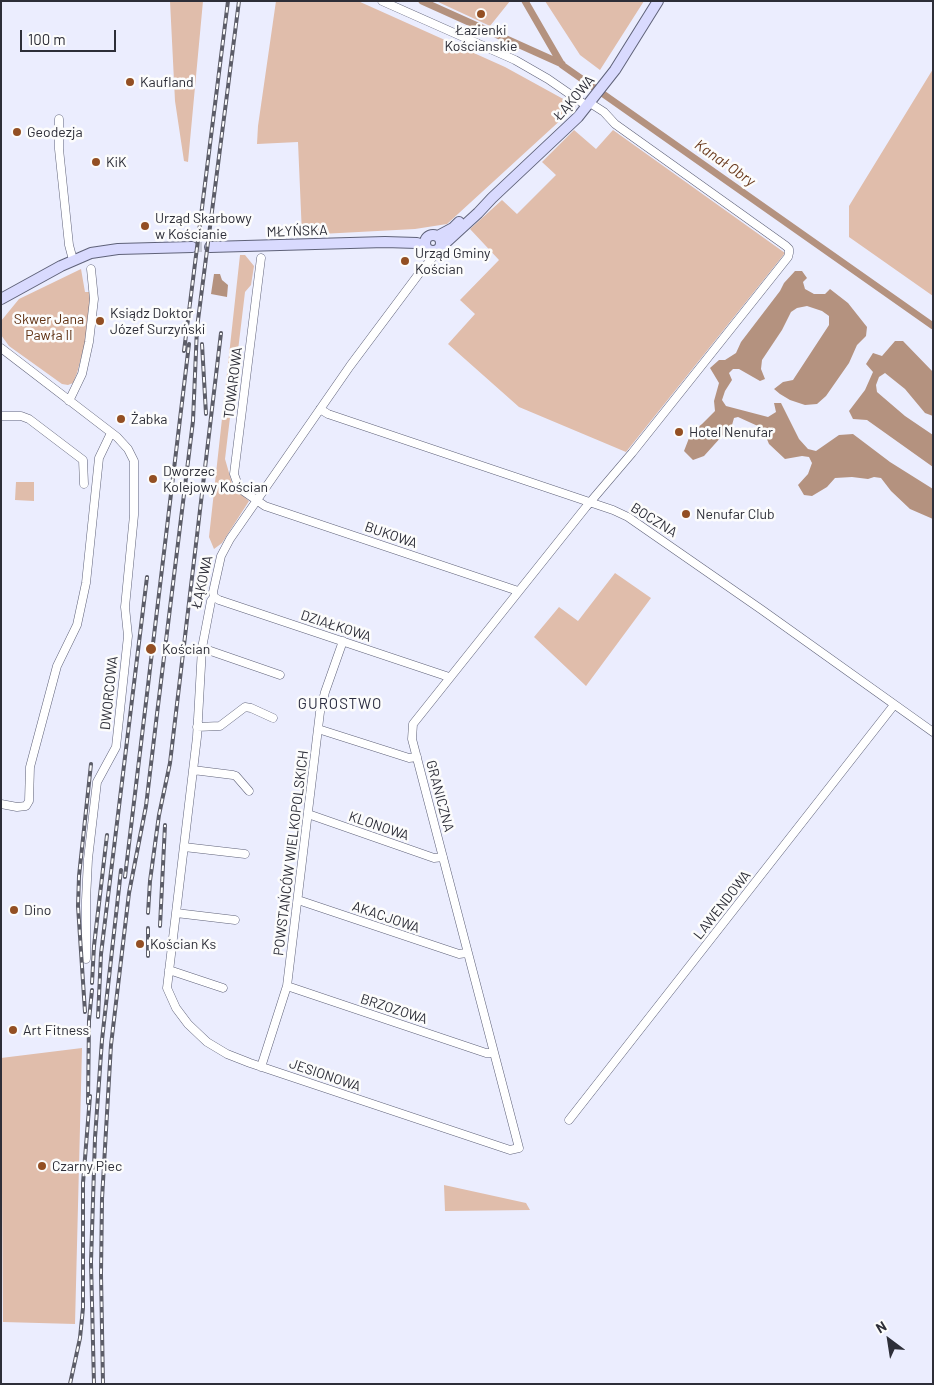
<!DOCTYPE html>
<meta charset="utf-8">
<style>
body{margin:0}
#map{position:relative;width:934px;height:1385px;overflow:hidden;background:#ebedfe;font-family:Barlow,sans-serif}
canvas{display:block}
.frame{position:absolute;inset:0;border:2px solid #2d2e38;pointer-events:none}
.north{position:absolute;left:864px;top:1315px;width:50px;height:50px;-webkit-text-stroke:4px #fcfcfc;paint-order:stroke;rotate:329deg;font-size:14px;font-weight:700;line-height:20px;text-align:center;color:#2d2e38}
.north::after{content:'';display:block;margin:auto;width:18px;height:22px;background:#2d2e38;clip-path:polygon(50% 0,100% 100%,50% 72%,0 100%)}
.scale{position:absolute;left:20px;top:30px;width:96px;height:22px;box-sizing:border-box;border:2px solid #2d2e38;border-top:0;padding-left:6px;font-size:15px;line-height:18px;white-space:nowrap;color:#2d2e38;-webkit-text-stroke:4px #fcfcfc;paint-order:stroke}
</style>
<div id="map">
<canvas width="934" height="1385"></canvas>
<div class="frame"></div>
<div class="north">N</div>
<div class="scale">100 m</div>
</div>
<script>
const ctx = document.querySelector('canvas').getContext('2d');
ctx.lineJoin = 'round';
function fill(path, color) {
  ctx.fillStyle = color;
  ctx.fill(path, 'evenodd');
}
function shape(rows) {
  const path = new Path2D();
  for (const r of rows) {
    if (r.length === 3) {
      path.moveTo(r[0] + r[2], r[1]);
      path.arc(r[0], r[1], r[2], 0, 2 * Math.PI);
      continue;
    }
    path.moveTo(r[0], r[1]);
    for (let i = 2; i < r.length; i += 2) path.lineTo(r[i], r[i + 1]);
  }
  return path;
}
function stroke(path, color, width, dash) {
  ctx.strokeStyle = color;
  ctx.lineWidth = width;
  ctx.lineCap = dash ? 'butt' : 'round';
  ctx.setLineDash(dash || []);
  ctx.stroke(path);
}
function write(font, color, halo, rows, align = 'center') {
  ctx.font = font + ' Barlow,sans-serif';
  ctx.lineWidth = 5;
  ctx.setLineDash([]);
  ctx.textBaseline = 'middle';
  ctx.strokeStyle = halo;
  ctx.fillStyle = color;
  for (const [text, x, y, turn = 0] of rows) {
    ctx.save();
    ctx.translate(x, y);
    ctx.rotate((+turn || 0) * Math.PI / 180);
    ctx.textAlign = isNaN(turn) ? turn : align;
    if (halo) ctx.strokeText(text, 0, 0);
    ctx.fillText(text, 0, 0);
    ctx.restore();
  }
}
fill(shape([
 [170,1,203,1,188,162,184,161,175,101],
 [276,1,358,1,505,67,576,106,447,224,415,229,302,235,298,142,257,144,258,126],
 [436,1,510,1,490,26],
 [545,1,644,1,600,70,580,55],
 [933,69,933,296,849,237,849,206],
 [574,130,596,149,613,130,785,253,626,452,519,407,448,344,475,314,460,300,499,260,470,229,502,200,517,214,556,175,542,162],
 [240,255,245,255,254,266,251,285,245,292,225,459,232,483,237,491,249,501,222,543,214,549,209,537],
 [81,269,85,292,91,292,86,340,77,373,73,383,68,385,62,384,9,346,1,335,1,321,19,299],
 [16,482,34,482,34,501,15,500],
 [615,573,651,598,586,686,534,637,559,607,578,621],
 [82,1048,75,1324,3,1322,1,1058],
 [444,1185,526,1203,530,1210,445,1211]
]), '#e0bdab');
fill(shape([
 [795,271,802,271,807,278,803,282,805,289,814,294,825,294,830,289,848,303,867,327,866,336,857,345,849,363,826,396,817,404,805,405,790,400,780,394,774,389,783,382,793,380,829,325,829,316,822,311,807,306,797,308,791,312,782,330,762,360,761,369,765,379,760,381,739,369,733,369,729,373,732,380,725,391,722,400,726,406,768,417,776,412,774,403,781,403,799,439,808,449,816,451,839,435,853,434,890,462,933,489,933,519,910,509,891,491,881,478,874,477,868,479,852,477,835,478,827,487,812,496,804,495,798,485,808,474,812,463,809,457,802,456,785,459,769,444,764,432,760,427,738,417,734,418,732,425,704,456,693,460,684,451,691,433,702,424,715,411,714,401,719,383,710,368,719,360,725,360,736,353,741,342,780,291,784,283],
 [214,274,220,274,222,280,228,285,227,297,211,294],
 [895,341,903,341,933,372,933,416,925,413,905,389,885,373,879,377,876,385,877,392,905,416,933,435,933,467,867,420,853,419,849,411,865,390,873,372,866,364,873,353,882,356]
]), '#b4927f');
stroke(shape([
 [422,1,562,64],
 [525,1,562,65,933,326]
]), '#b4927f', 7);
stroke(shape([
 [192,247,210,247]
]), '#c5c7d6', 10, [10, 5]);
const street = shape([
 [382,1,515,60,548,79,587,106],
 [59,119,59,149,69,245,73,260],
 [438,251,418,275,350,366,230,539,221,556,213,592,214,597,211,601,202,648,197,737,167,988,176,1008,188,1024,207,1042,227,1054,250,1063,510,1150,519,1148,412,739,413,724,586,507,632,453,788,257,789,253,789,249,786,246,615,124,604,112,590,103],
 [261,258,234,474,239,488,265,506,518,591],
 [1,348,117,437,128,449,134,461,134,515,125,607,128,636,116,747,97,782,88,859,86,900,86,959],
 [69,401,82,374,89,342,94,299,91,269],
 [320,409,328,414,613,510,628,517,762,610,933,732],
 [1,416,21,416,29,419,83,460,84,484],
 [214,597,219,600,449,677],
 [202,648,280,675],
 [197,727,220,726,245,707,251,708,273,718],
 [318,729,409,758,417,757],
 [193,770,233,775,236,776,249,791],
 [1,804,17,807,26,806,29,801,30,767,57,666,77,625,86,583,99,458,111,433],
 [308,814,434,858,443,857],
 [184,847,245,854],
 [298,900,459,954,467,953],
 [176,913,235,920],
 [169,970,223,988],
 [287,986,486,1053,493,1053],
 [261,1067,287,986,320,712,325,692,343,641],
 [569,1120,894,705]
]);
const secondary = shape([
 [433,243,8],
 [438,236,453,228,459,222],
 [442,246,478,213,492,198,578,117,615,70,658,1],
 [210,247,385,242,417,243,425,246],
 [1,299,61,266,91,253,118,249,192,247]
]);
stroke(street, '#5f6279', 9);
stroke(secondary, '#5f6279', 12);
stroke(street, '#fff', 8);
stroke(secondary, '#d9dafe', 10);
const rail = shape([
 [202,344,206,414],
 [184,351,228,1],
 [125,877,189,344],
 [148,913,150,881,159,815,170,763,221,333],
 [160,926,165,825],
 [148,956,148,928],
 [92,983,94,946,107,835],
 [85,1012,78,906,79,876,91,764],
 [98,1017,101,954,147,577],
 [88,1103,89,1020,92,990],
 [70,1384,80,1338,83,1308,83,1183,90,1096],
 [94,1384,91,1262,95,1138,102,1040,121,870],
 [103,1384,101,1274,102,1199,111,1045,129,893,146,806,157,714,193,421,197,328,239,1]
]);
stroke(rail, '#5c5d68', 4);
stroke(rail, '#fcfcfc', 2, [5.5]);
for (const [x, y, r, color] of [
 [481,14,5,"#934f23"],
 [130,82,5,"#934f23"],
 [17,132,5,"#934f23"],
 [96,162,5,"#934f23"],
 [145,226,5,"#934f23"],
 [405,261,5,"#934f23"],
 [100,321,5,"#934f23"],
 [121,419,5,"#934f23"],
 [679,432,5,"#934f23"],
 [153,479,5,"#934f23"],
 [686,514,5,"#934f23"],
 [151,649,6,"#934f23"],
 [14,910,5,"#934f23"],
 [140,944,5,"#934f23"],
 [13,1030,5,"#934f23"],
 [42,1166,5,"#934f23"]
]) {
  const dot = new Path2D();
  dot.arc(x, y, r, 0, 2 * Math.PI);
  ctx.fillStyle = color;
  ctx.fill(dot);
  stroke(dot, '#fcfcfc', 2);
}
write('14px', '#2d2e38', '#fcfcfc', [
 ["Łazienki",481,30,"center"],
 ["Kościanskie",481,46,"center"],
 ["Kaufland",140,82],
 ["Geodezja",27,132],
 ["KiK",106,162],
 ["Urząd Skarbowy",155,218],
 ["w Kościanie",155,234],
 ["Urząd Gminy",415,253],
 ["Kościan",415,269],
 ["Ksiądz Doktor",110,313],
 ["Józef Surzyński",110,329],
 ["Żabka",131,419],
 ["Hotel Nenufar",689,432],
 ["Dworzec",163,471],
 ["Kolejowy Kościan",163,487],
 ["Nenufar Club",696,514],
 ["Kościan",162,649],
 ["Dino",24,910],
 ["Kościan Ks",150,944],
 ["Art Fitness",23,1030],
 ["Czarny Piec",52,1166]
], 'left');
write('14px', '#2d2e38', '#fcfcfc', [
 ["ŁĄKOWA",574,98,-49],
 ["MŁYŃSKA",297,231,-2],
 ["TOWAROWA",233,383,-83],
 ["BOCZNA",654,520,32],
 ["BUKOWA",391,535,19],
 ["ŁĄKOWA",202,582,-77],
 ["DZIAŁKOWA",336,626,18],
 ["DWORCOWA",109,693,-84],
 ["GRANICZNA",440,796,75],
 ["KLONOWA",379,826,19],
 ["POWSTAŃCÓW WIELKOPOLSKICH",291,853,-83],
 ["LAWENDOWA",722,905,-52],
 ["AKACJOWA",386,917,19],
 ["BRZOZOWA",394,1009,18],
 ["JESIONOWA",325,1075,19]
]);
write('14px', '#613315', '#fcfcfc', [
 ["Skwer Jana",49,319],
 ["Pawła II",49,335]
]);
write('italic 15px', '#6b3b1e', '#fcfcfc', [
 ["Kanał Obry",725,163,35]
]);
ctx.letterSpacing = '1px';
write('15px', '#2b2d41', '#fcfcfc', [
 ["GUROSTWO",340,704]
]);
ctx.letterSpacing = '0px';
</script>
